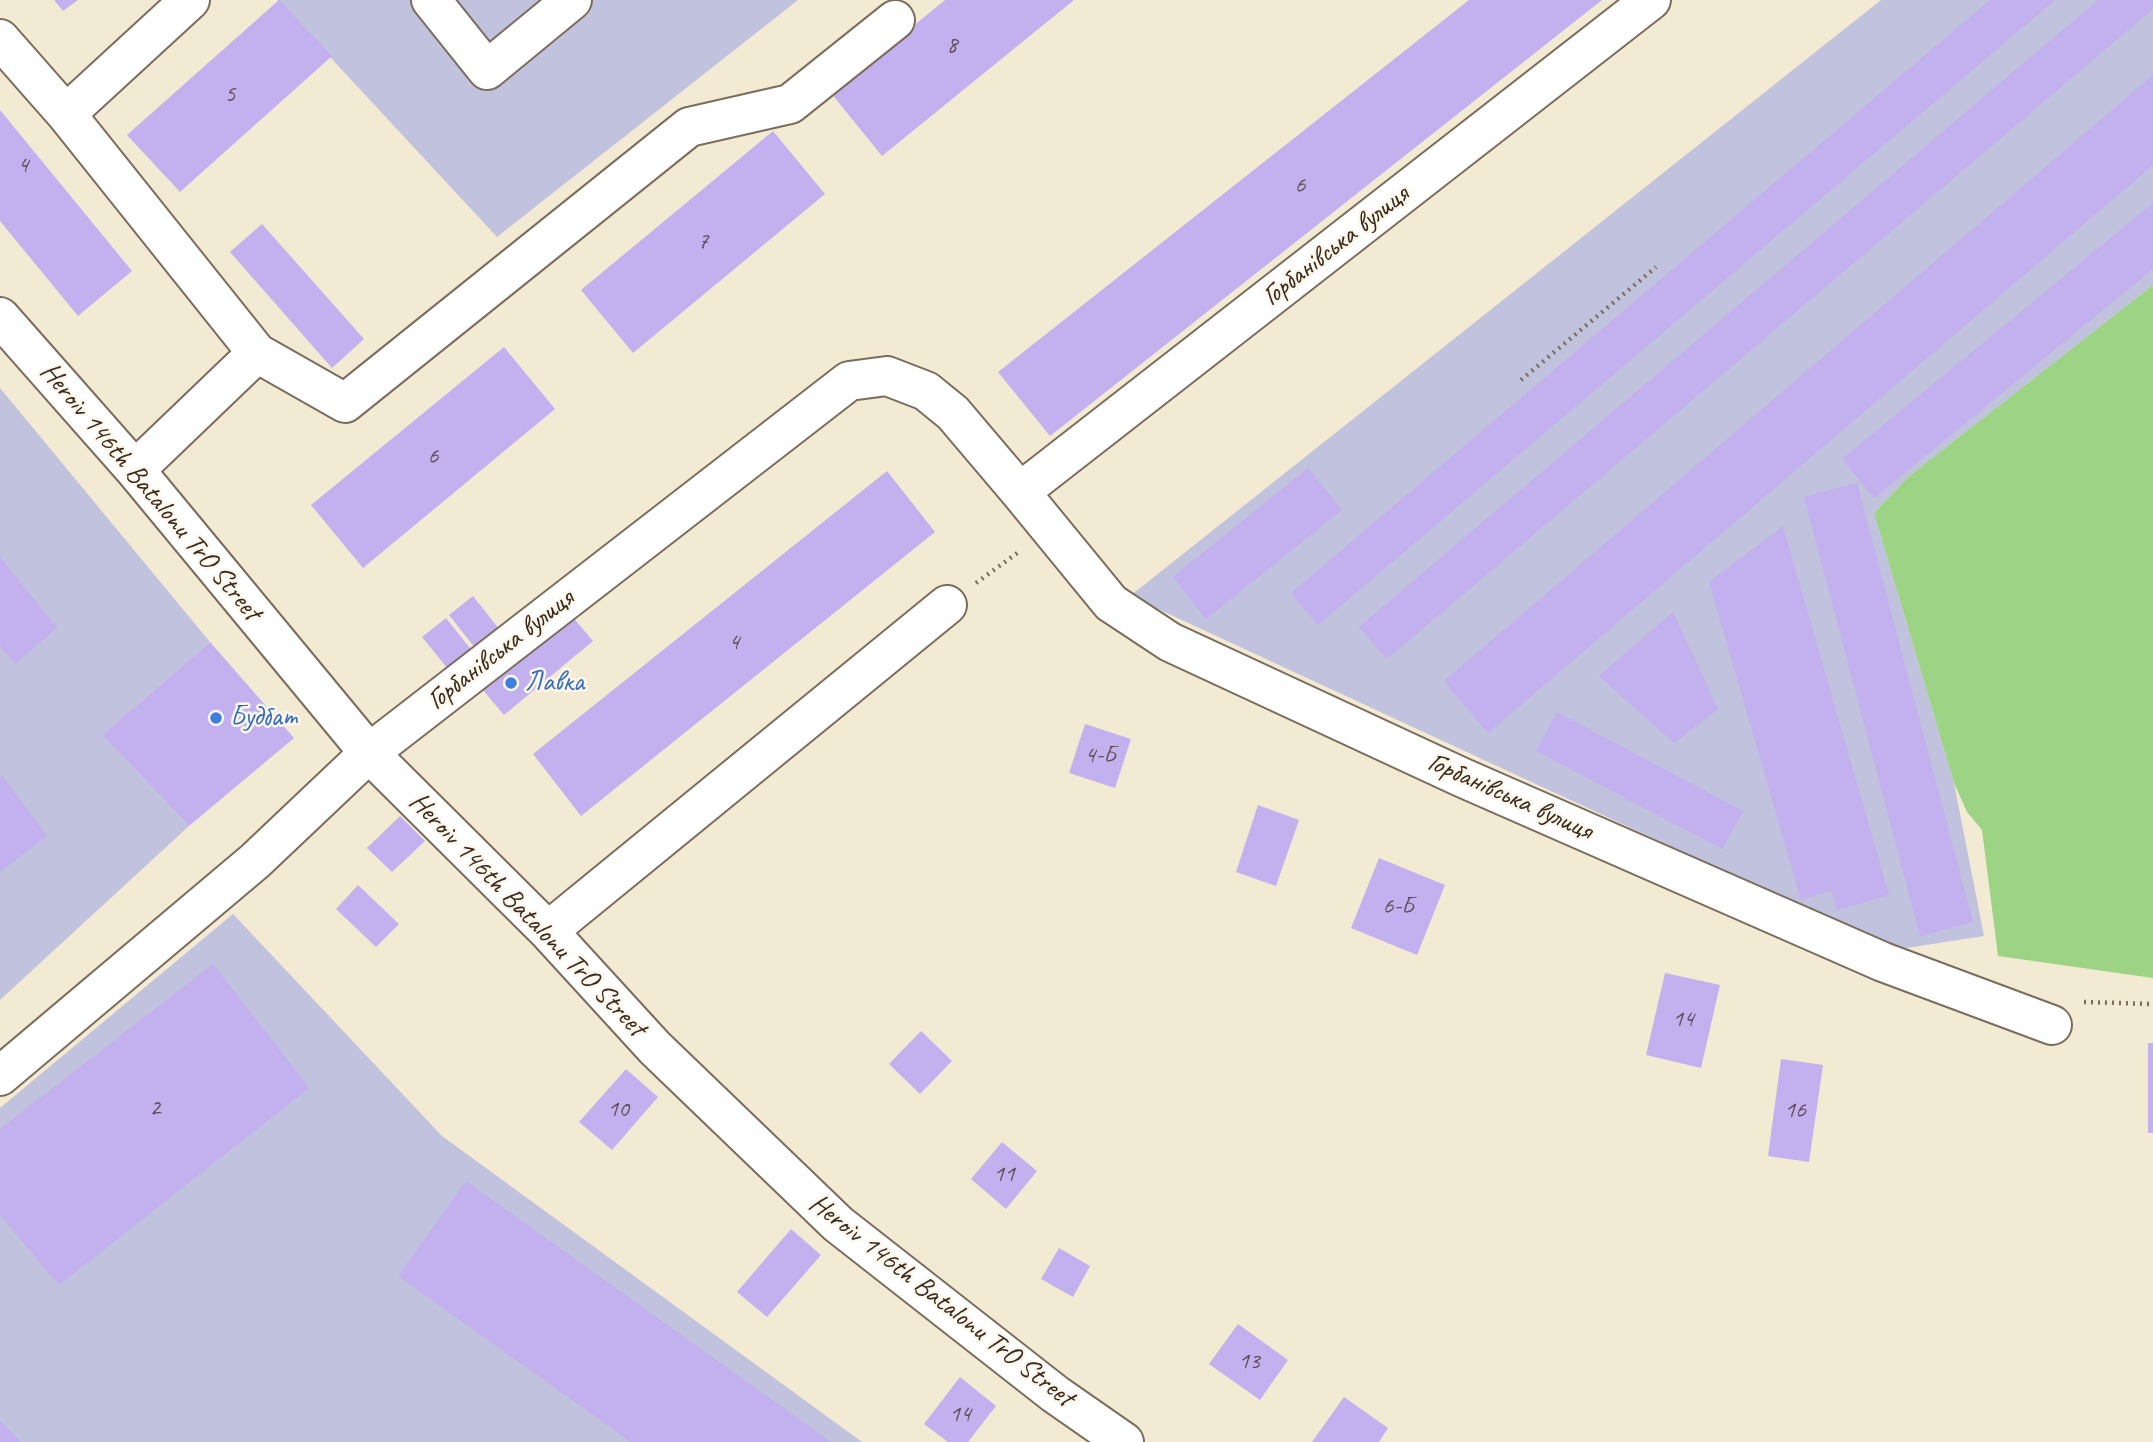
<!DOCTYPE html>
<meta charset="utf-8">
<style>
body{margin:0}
canvas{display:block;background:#f3ead3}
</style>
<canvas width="2153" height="1442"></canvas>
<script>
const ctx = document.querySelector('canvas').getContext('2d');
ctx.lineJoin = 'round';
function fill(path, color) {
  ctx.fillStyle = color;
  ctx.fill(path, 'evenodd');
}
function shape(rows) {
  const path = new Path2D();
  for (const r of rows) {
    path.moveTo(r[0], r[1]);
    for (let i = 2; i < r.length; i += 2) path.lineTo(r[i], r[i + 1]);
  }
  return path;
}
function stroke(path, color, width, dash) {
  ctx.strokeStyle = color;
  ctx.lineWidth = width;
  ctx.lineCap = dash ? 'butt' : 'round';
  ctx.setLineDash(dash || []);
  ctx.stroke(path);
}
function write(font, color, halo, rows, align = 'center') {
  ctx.font = font + ' Caveat,sans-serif';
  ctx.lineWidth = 5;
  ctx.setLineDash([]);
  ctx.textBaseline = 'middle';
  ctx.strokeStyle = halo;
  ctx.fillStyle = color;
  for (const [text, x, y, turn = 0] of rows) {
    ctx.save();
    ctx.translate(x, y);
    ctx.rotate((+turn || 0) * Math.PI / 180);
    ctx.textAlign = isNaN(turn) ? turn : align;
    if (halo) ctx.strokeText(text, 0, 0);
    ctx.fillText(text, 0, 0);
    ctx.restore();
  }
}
fill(shape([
 [277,0,798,0,497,237],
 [1881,0,2153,0,2153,285,1908,477,1874,513,1954,783,1984,936,1894,950,1130,596],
 [0,388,210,642,102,735,189,826,0,1000],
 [233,914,442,1136,862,1442,0,1442,0,1108]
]), '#c1c2dd');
fill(shape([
 [2153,285,2153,978,1998,956,1982,830,1967,812,1954,783,1874,513,1908,477]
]), '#9dd385');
fill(shape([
 [54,0,78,0,63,11],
 [279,0,332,56,180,192,127,135],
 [945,0,1074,0,882,156,831,93],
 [1469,0,1602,0,1050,436,998,372],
 [1990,0,2055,0,1318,625,1291,593],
 [2098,0,2153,0,2153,9,1387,659,1359,627],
 [2153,75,2153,165,1488,733,1444,681],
 [0,110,132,271,78,316,0,221],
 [773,131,825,194,633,353,581,290],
 [2153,203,2153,269,1874,498,1842,459],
 [262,224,364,339,332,368,230,252],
 [504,347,555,409,363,568,311,505],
 [1308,468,1342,510,1206,619,1173,577],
 [887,471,935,532,581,816,533,754],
 [1857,483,1973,922,1920,936,1804,497],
 [1783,526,1889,895,1837,910,1831,891,1801,900,1709,582],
 [0,557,57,628,15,664,0,646],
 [473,596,507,639,484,659,449,615],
 [1673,612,1718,709,1674,743,1599,676],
 [571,615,593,641,504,715,482,689],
 [446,618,481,662,457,680,422,637],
 [210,642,294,738,189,826,102,735],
 [1557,712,1743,811,1722,849,1536,751],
 [1085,724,1131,739,1115,788,1069,773],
 [2,776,47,836,0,872,0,778],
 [1258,805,1299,820,1276,886,1236,872],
 [400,816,425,841,392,872,367,848],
 [1379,858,1445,885,1417,955,1351,928],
 [358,885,399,924,376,947,336,909],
 [213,964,309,1088,59,1285,0,1215,0,1129],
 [1665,973,1720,985,1701,1068,1646,1055],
 [921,1031,952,1061,920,1094,889,1064],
 [2148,1043,2153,1043,2153,1133,2148,1133],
 [1781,1059,1823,1065,1809,1162,1768,1156],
 [626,1069,658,1097,612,1150,579,1122],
 [1002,1142,1037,1171,1006,1209,971,1179],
 [466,1181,831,1442,631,1442,398,1276],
 [791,1229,821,1255,767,1317,737,1292],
 [1059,1248,1090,1266,1073,1297,1041,1279],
 [1238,1324,1288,1360,1260,1400,1209,1364],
 [960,1377,996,1406,968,1442,948,1442,924,1424],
 [1344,1397,1388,1428,1379,1442,1312,1442],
 [0,1421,21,1442,0,1442]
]), '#c3b0ee');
const minor = shape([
 [431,0,487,70,572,0],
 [0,39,66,114,257,353],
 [66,114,190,0],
 [0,317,135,470,369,753,548,931,655,1048,838,1224,1055,1394,1124,1442],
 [135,470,257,353,345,403,689,127,790,104,895,20],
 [1020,492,1111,603,1170,642,1461,777,1883,962,2052,1025],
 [548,931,947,605],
 [0,1076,255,861,369,753,849,381,887,376,926,391,953,413,1020,492,1651,0]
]);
stroke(minor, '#7b6d5d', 42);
stroke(shape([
 [1521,380,1656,267],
 [976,583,1020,551],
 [2084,1002,2153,1004]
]), '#7b6d5d', 4.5, [2, 5]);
stroke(minor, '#fff', 38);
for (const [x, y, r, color] of [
 [511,683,7,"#3f7fe0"],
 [216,718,7,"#3f7fe0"]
]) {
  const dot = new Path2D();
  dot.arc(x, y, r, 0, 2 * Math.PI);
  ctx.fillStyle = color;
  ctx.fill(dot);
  stroke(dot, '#fbf7ec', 2.5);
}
write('24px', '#5d4c52', null, [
 ["8",952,46],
 ["5",230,95],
 ["4",23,166],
 ["6",1300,186],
 ["7",703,242],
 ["6",433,457],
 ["4",734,643],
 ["4-Б",1100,756],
 ["6-Б",1398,907],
 ["14",1683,1020],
 ["2",155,1109],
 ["10",618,1110],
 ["16",1795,1111],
 ["11",1004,1175],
 ["13",1249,1362],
 ["14",960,1415]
]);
write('28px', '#3b2a1e', '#fbf7ec', [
 ["Горбанівська вулиця",1336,246,-38],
 ["Heroiv 146th Batalonu TrO Street",150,492,50],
 ["Горбанівська вулиця",501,650,-38],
 ["Горбанівська вулиця",1510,797,24],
 ["Heroiv 146th Batalonu TrO Street",527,915,46],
 ["Heroiv 146th Batalonu TrO Street",941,1301,38]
]);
write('28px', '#366cbe', '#fbf7ec', [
 ["Лавка",525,683],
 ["Будбат",230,718]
], 'left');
</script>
